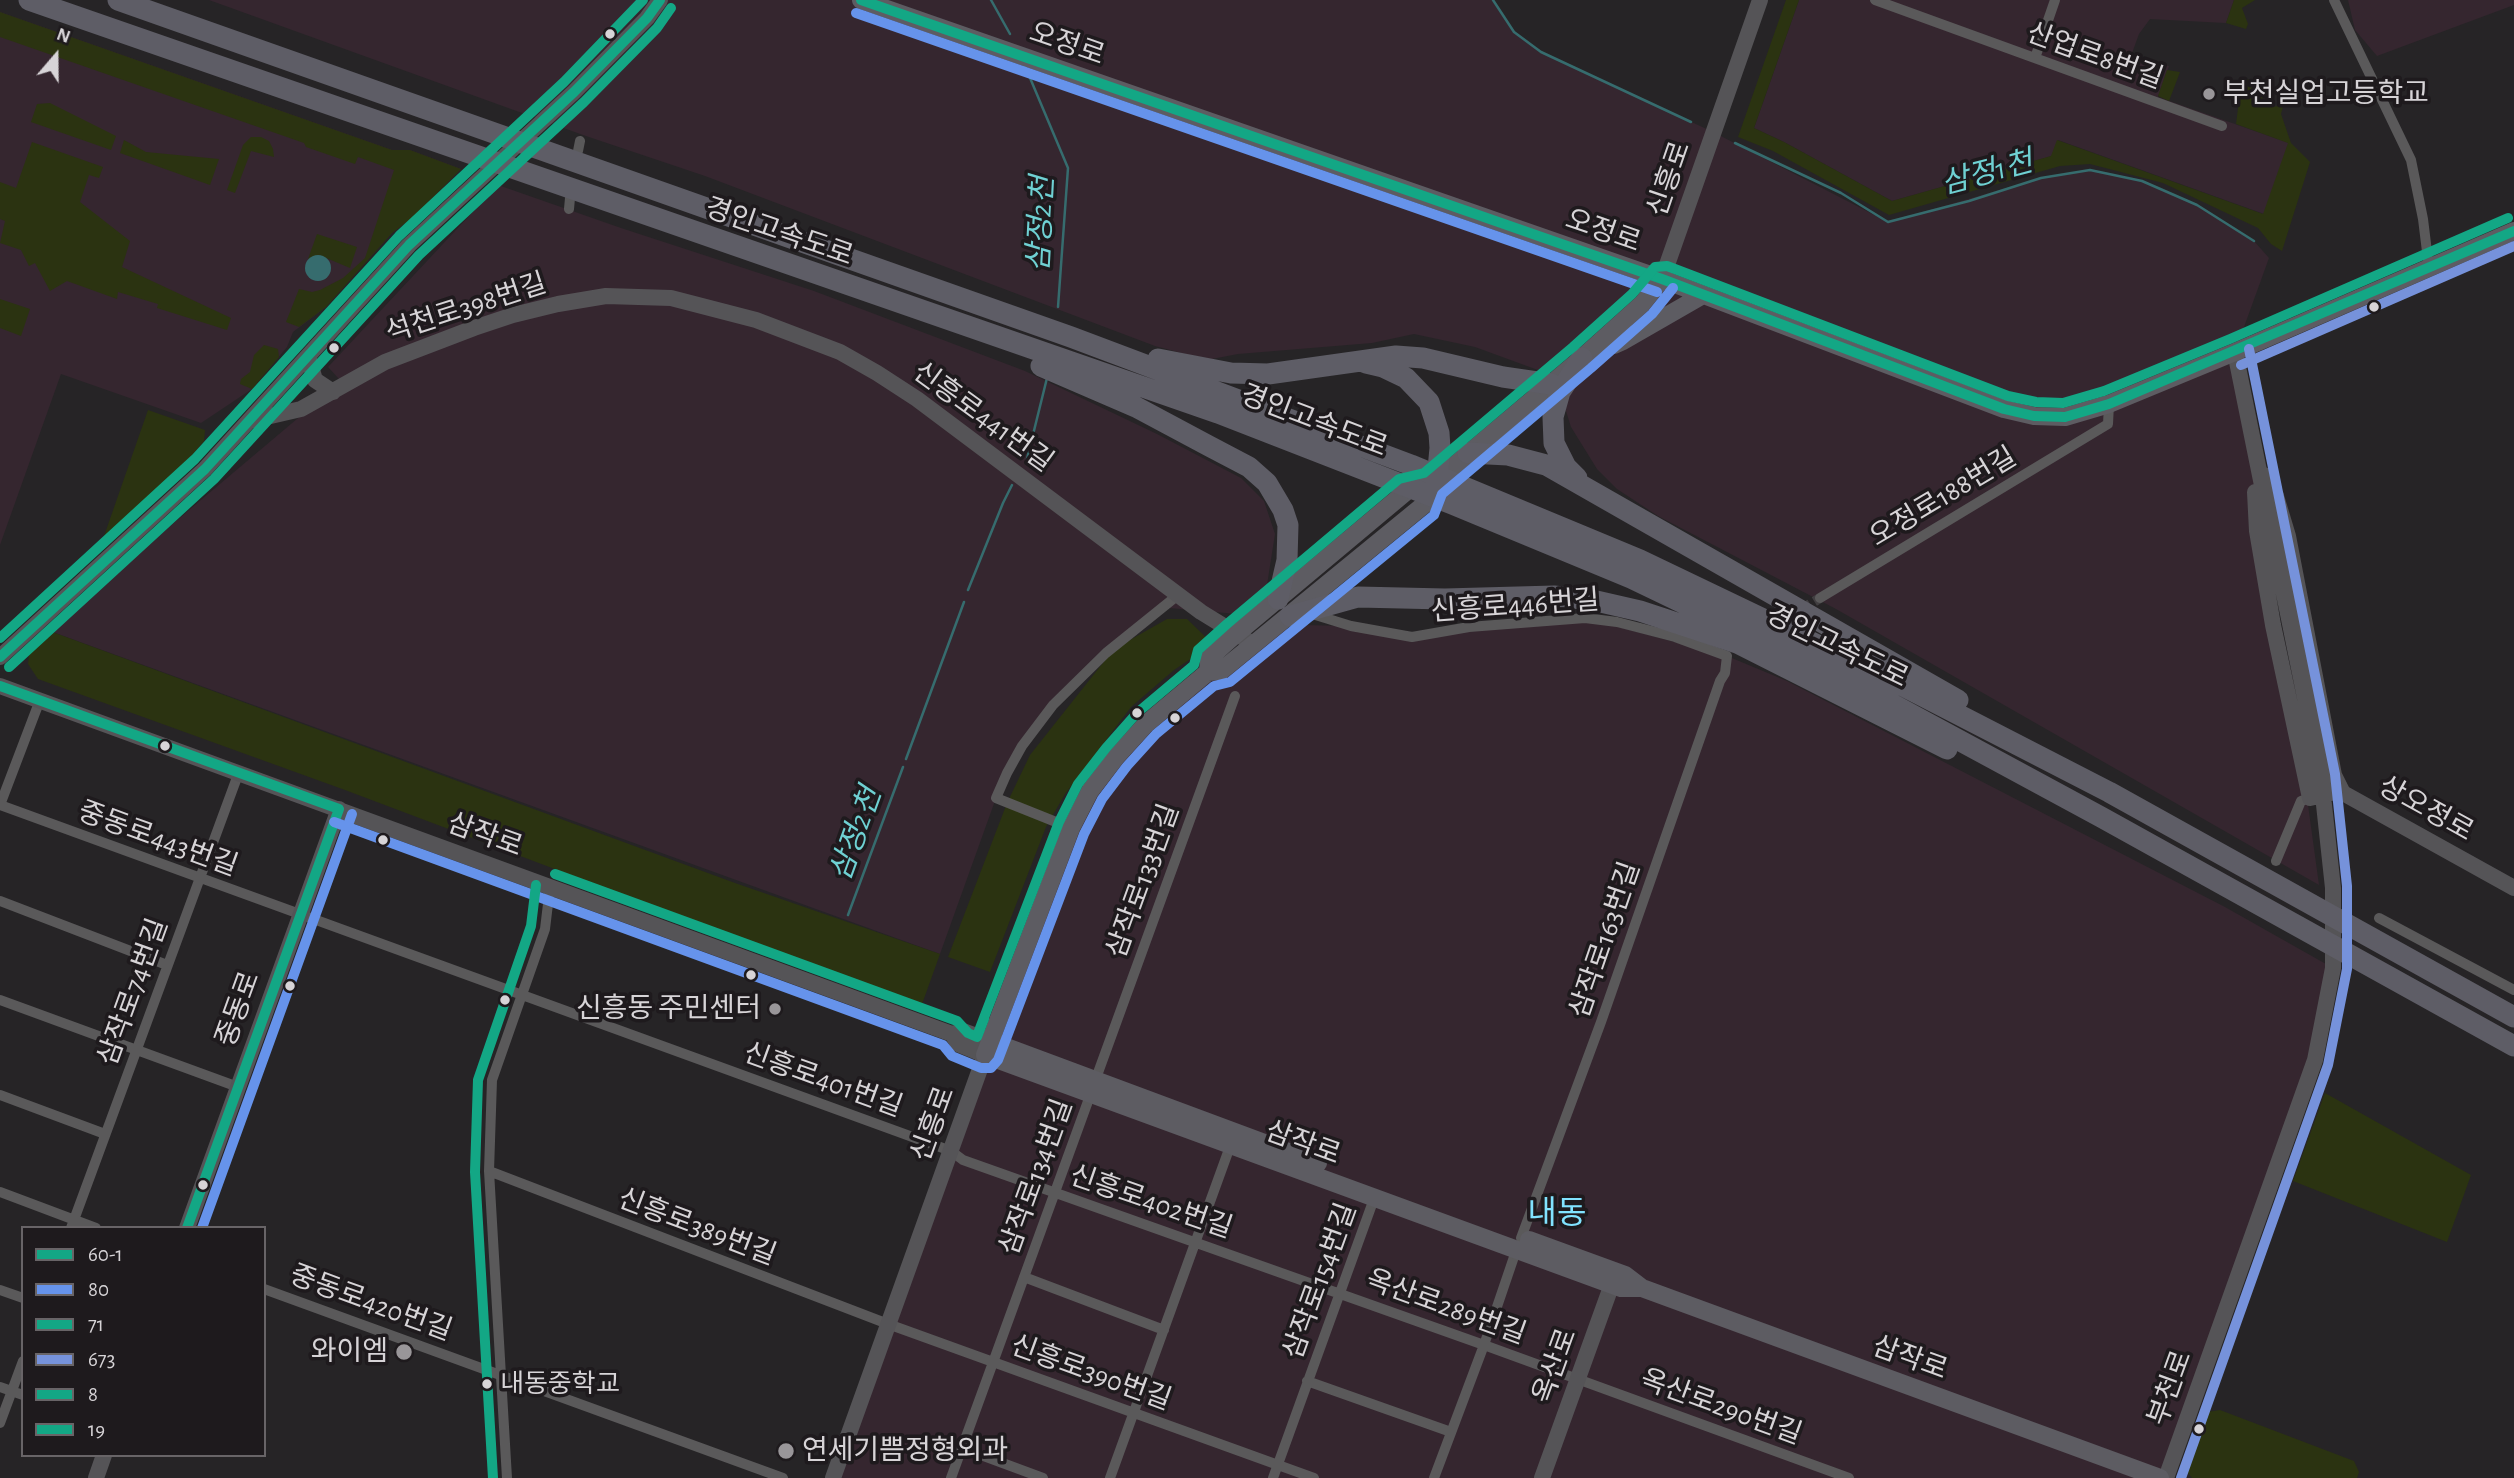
<!DOCTYPE html>
<meta charset="utf-8">
<style>
body{margin:0}
#map{position:relative;width:2514px;height:1478px;overflow:hidden;background:#262426;font-family:"Alegreya Sans",sans-serif}
canvas{display:block}
.legend{position:absolute;left:21px;top:1226px;width:245px;height:231px;box-sizing:border-box;background:#1e1a1d;border:2px solid #686467;margin:0;padding:9px 12px;list-style:none;font-size:21px;color:#d7d4d7}
.legend li{display:flex;align-items:center;gap:14px;height:35px}
.legend b{width:35px;border:2px solid #686467}
.north{position:absolute;left:21px;top:21px;width:70px;height:70px;-webkit-text-stroke:5px #1e1a1d;paint-order:stroke;rotate:20deg;font-size:19px;font-weight:700;line-height:28px;text-align:center;color:#d7d4d7}
.north::after{content:'';display:block;margin:auto;width:24px;height:32px;background:#d7d4d7;clip-path:polygon(50% 0,100% 100%,50% 72%,0 100%)}
</style>
<div id="map">
<canvas width="2514" height="1478"></canvas>
<ul class="legend">
<li><b style="height:9px;background:#13a785"></b>60-1</li>
<li><b style="height:9px;background:#6693eb"></b>80</li>
<li><b style="height:9px;background:#13a785"></b>71</li>
<li><b style="height:9px;background:#7692db"></b>673</li>
<li><b style="height:9px;background:#13a785"></b>8</li>
<li><b style="height:9px;background:#13a785"></b>19</li>
</ul>
<div class="north">N</div>
</div>
<script>
const ctx = document.querySelector('canvas').getContext('2d');
ctx.lineJoin = 'round';
function fill(path, color) {
  ctx.fillStyle = color;
  ctx.fill(path, 'evenodd');
}
function shape(rows) {
  const path = new Path2D();
  for (const r of rows) {
    if (r.length === 3) {
      path.moveTo(r[0] + r[2], r[1]);
      path.arc(r[0], r[1], r[2], 0, 2 * Math.PI);
      continue;
    }
    path.moveTo(r[0], r[1]);
    for (let i = 2; i < r.length; i += 2) path.lineTo(r[i], r[i + 1]);
  }
  return path;
}
function stroke(path, color, width, dash) {
  ctx.strokeStyle = color;
  ctx.lineWidth = width;
  ctx.lineCap = dash ? 'butt' : 'round';
  ctx.setLineDash(dash || []);
  ctx.stroke(path);
}
function write(font, color, halo, rows, align = 'center') {
  ctx.font = font + ' "Alegreya Sans","Noto Sans KR",sans-serif';
  ctx.lineWidth = 7;
  ctx.setLineDash([]);
  ctx.textBaseline = 'middle';
  ctx.strokeStyle = halo;
  ctx.fillStyle = color;
  for (const [text, x, y, turn = 0] of rows) {
    ctx.save();
    ctx.translate(x, y);
    ctx.rotate((+turn || 0) * Math.PI / 180);
    ctx.textAlign = isNaN(turn) ? turn : align;
    if (halo) ctx.strokeText(text, 0, 0);
    ctx.fillText(text, 0, 0);
    ctx.restore();
  }
}
fill(shape([
 [209,0,1493,0,1514,32,1541,52,1713,132,1888,222,2041,178,2090,170,2142,181,2197,205,2254,241,2269,258,2235,352,2256,461,2257,531,2305,783,2319,885,1836,609,1658,516,1617,489,1597,469,1571,427,1560,392,1581,359,1546,373,1475,347,1414,334,1372,343,1238,354,1212,359,1189,355,1155,346,705,176,583,135],
 [1799,0,2234,0,2226,23,2150,19,2139,34,2131,56,2141,60,2169,66,2158,97,2289,143,2264,214,2058,140,2052,156,1892,201,1784,142,1754,128],
 [2348,0,2514,0,2514,5,2377,56,2355,30],
 [0,12,392,150,410,150,461,169,412,218,392,233,326,307,293,332,287,347,252,389,201,423,61,374,0,545],
 [498,185,621,228,814,291,1025,371,1157,434,1241,478,1264,501,1275,534,1267,585,1237,614,1169,608,1129,635,1029,733,996,798,940,954,47,630,304,413,349,390,328,367],
 [1585,618,1727,656,1787,681,2225,907,2333,968,2315,1060,2166,1478,833,1478,1071,828,1146,724,1242,643,1300,625,1351,626,1412,637]
]), '#35262f');
fill(shape([
 [1786,0,1799,0,1754,128,1784,142,1892,201,2051,156,2057,140,2263,214,2288,143,2236,124,2242,77,2262,85,2263,107,2283,106,2281,114,2291,143,2310,162,2282,251,2271,244,2258,228,2163,183,2090,164,2060,166,1889,215,1773,151,1738,137],
 [2234,0,2255,0,2242,8,2248,24,2246,29,2226,23],
 [0,12,392,150,410,150,461,169,412,218,392,233,326,307,299,327,286,322,299,289,312,292,320,290,343,278,365,258,394,170,358,157,355,164,306,147,304,143,0,37],
 [2167,70,2180,72,2169,101,2158,96],
 [50,103,116,136,111,150,31,122,37,104],
 [251,137,261,137,269,141,273,149,274,157,251,151,235,193,227,190,243,145],
 [124,140,146,152,219,159,210,185,120,153],
 [32,142,103,167,99,178,89,175,80,202,130,241,122,267,231,318,227,330,157,308,158,304,118,292,117,299,67,281,50,291,35,263,29,266,21,250,0,243,5,221,0,219,0,182,16,188],
 [317,234,357,247,350,268,319,255,308,259],
 [0,299,30,309,21,336,0,328],
 [264,345,278,349,279,357,252,389,240,384,241,379,250,372,254,355],
 [148,410,205,430,204,441,176,474,103,539],
 [1167,619,1187,619,1213,644,1174,670,1131,707,1065,794,1046,827,990,972,948,957,1007,803,1030,755,1114,649],
 [47,630,735,883,940,954,921,1007,345,790,38,679,28,664,29,655],
 [2325,1093,2471,1175,2447,1242,2293,1181],
 [2220,1410,2354,1461,2359,1472,2357,1478,2192,1478,2187,1472,2208,1412]
]), '#2b3311');
fill(shape([
 [318,268,13]
]), '#366c6e');
stroke(shape([
 [991,0,1010,34],
 [1493,0,1514,32,1541,52,1691,122],
 [1025,66,1068,168,1058,307],
 [1735,143,1841,193,1888,222,1969,201,2041,178,2090,170,2142,181,2197,205,2254,241],
 [1026,463,1047,378],
 [968,590,1003,503,1012,485],
 [906,759,964,602],
 [848,915,903,767]
]), '#366c6e', 2.5);
stroke(shape([
 [1776,625,1820,598]
]), '#413e41', 10, [10, 5]);
stroke(shape([
 [1875,0,2222,126],
 [2334,0,2411,160,2423,219,2429,268],
 [2035,58,2055,0],
 [578,151,580,141],
 [569,209,570,198],
 [1820,598,2108,424,2109,404],
 [1309,613,1351,626,1412,637,1469,627,1585,618,1617,622,1675,637,1727,656],
 [0,805,951,1151,963,1160,1484,1345,1849,1478],
 [0,805,40,700],
 [1071,828,996,798,1007,773,1022,746,1053,705,1106,653,1178,595],
 [2276,861,2301,801,2310,798],
 [0,901,167,965],
 [2379,918,2514,990],
 [0,1000,238,1087],
 [1095,1081,1235,696],
 [0,1095,105,1134],
 [489,1171,888,1324,1314,1478],
 [0,1192,96,1228],
 [71,1228,239,772],
 [1521,1238,1601,1022,1720,681,1725,673,1727,656],
 [1024,1277,1164,1330],
 [264,1289,783,1478],
 [0,1290,23,1298],
 [1307,1381,1451,1432],
 [0,1387,23,1395],
 [0,1423,23,1361],
 [962,1448,1043,1478],
 [507,1478,489,1171,492,1080,545,929,550,887],
 [951,1478,1091,1093],
 [1110,1478,1232,1141],
 [1273,1478,1375,1196],
 [1434,1478,1484,1345,1517,1248]
]), '#5a595a', 10);
stroke(shape([
 [1662,279,1760,0],
 [308,356,315,380,333,392],
 [249,421,301,409,385,362,474,328,513,315,558,304,606,296,671,298,756,320,840,352,877,373,917,399,1201,612,1253,644],
 [2264,475,2276,496,2288,536,2334,775,2343,793],
 [2255,492,2257,531,2273,625,2310,798,2335,792,2343,793,2514,888],
 [0,657,205,469,409,245,574,92,647,18,660,0],
 [0,686,952,1034,958,1044,985,1055,833,1478],
 [952,1034,963,1031,990,1041],
 [187,1228,339,809],
 [96,1478,104,1455],
 [1542,1478,1616,1273],
 [2166,1478,2315,1060,2333,968,2333,888,2321,777,2235,352]
]), '#555457', 16);
stroke(shape([
 [861,0,1662,279,2004,409,2034,416,2065,417,2109,404,2235,352,2514,231],
 [1599,343,1614,345,1623,341,1703,295],
 [1430,486,1425,504,1221,671,1208,672,1146,724,1116,757,1090,791,1071,828,985,1055,1621,1288,1642,1288],
 [1208,672,1209,658,1236,634,1408,490,1430,486,1582,358,1642,304,1662,279],
 [990,1041,1318,1163],
 [1529,1240,1625,1275,1642,1288,2160,1478]
]), '#5d5c62', 18);
stroke(shape([
 [29,0,1218,413,1452,504,1631,578,1881,698,2101,817,2514,1046],
 [118,0,1071,337,1411,465,1640,560,1903,686,2109,792,2514,1017],
 [1158,359,1231,373,1268,374,1396,356,1423,358,1503,377,1551,384],
 [1366,363,1383,367,1406,378,1429,402,1439,433,1440,448,1437,480],
 [1041,366,1136,407,1209,446,1249,467,1267,483,1283,510,1288,525,1287,560,1278,599],
 [1468,453,1508,455,1546,465,1958,700],
 [1577,478,1566,467,1554,443,1553,417,1560,392,1582,358],
 [1290,616,1358,597,1445,599,1554,596,1592,600,1640,611,1737,643,1947,749]
]), '#5e5d66', 21);
stroke(shape([
 [861,0,1662,279,2004,409,2034,416,2065,417,2109,404,2514,231],
 [0,657,205,469,409,245,574,92,647,18,660,0],
 [0,686,339,809],
 [187,1228,339,809]
]), '#13a785', 10);
stroke(shape([
 [856,13,1657,292],
 [334,822,943,1045,952,1056,981,1068,991,1068,998,1060,1084,834,1102,799,1127,766,1156,734,1214,686,1230,682,1434,515,1442,494,1591,368,1652,314,1673,288],
 [202,1228,352,814]
]), '#6693eb', 10);
stroke(shape([
 [555,874,957,1021,968,1033,977,1037,984,1019],
 [977,1036,1059,822,1078,784,1106,748,1137,713,1194,665,1198,650,1227,624,1399,479,1424,473,1573,347,1632,294,1655,267,1667,266,2008,396,2036,402,2063,403,2104,391,2230,339,2508,218],
 [493,1478,475,1172,478,1080,531,926,536,885]
]), '#13a785', 10);
stroke(shape([
 [2241,365,2514,246],
 [2181,1478,2328,1065,2347,969,2347,886,2335,774,2249,349]
]), '#7692db', 10);
stroke(shape([
 [9,667,214,479,419,255,584,102,657,28,671,8]
]), '#13a785', 10);
stroke(shape([
 [0,638,195,459,399,236,564,82,643,0]
]), '#13a785', 10);
for (const [x, y, r, color] of [
 [610,34,6,"#d7d4d7"],
 [2209,94,7,"#999699"],
 [2374,307,6,"#d7d4d7"],
 [334,348,6,"#d7d4d7"],
 [1137,713,6,"#d7d4d7"],
 [1175,718,6,"#d7d4d7"],
 [165,746,6,"#d7d4d7"],
 [383,840,6,"#d7d4d7"],
 [751,975,6,"#d7d4d7"],
 [290,986,6,"#d7d4d7"],
 [505,1000,6,"#d7d4d7"],
 [775,1009,7,"#999699"],
 [203,1185,6,"#d7d4d7"],
 [404,1352,9,"#999699"],
 [487,1384,6,"#d7d4d7"],
 [2199,1429,6,"#d7d4d7"],
 [786,1451,9,"#999699"]
]) {
  const dot = new Path2D();
  dot.arc(x, y, r, 0, 2 * Math.PI);
  ctx.fillStyle = color;
  ctx.fill(dot);
  stroke(dot, '#1e1a1d', 2.5);
}
write('26px', '#d7d4d7', '#1e1a1d', [
 ["내동중학교",500,1384]
], 'left');
write('28px', '#d7d4d7', '#1e1a1d', [
 ["오정로",1067,44,19],
 ["산업로8번길",2095,56,20],
 ["신흥로",1669,179,-71],
 ["오정로",1603,231,19],
 ["경인고속도로",779,232,19],
 ["석천로398번길",466,308,-18],
 ["신흥로441번길",983,417,36],
 ["경인고속도로",1314,421,21],
 ["오정로188번길",1943,497,-31],
 ["신흥로446번길",1515,606,-4],
 ["경인고속도로",1837,646,26],
 ["상오정로",2426,809,29],
 ["삼작로",485,835,20],
 ["중동로443번길",158,839,20],
 ["삼작로133번길",1143,881,-70],
 ["삼작로163번길",1605,940,-71],
 ["삼작로74번길",133,992,-70],
 ["중동로",238,1009,-70],
 ["신흥로401번길",823,1080,20],
 ["신흥로",933,1124,-70],
 ["삼작로",1303,1143,20],
 ["삼작로134번길",1036,1177,-70],
 ["신흥로402번길",1151,1202,19],
 ["신흥로389번길",697,1227,21],
 ["삼작로154번길",1320,1281,-70],
 ["중동로420번길",371,1303,20],
 ["옥산로289번길",1446,1307,20],
 ["삼작로",1910,1358,20],
 ["옥산로",1555,1366,-70],
 ["신흥로390번길",1091,1373,20],
 ["부천로",2170,1388,-70],
 ["옥산로290번길",1721,1407,20]
]);
write('28px', '#d7d4d7', '#1e1a1d', [
 ["부천실업고등학교",2223,94],
 ["신흥동 주민센터",761,1009,"right"],
 ["와이엠",388,1352,"right"],
 ["연세기쁨정형외과",802,1451]
], 'left');
write('italic 30px', '#6fd1d3', '#1e1a1d', [
 ["삼정1천",1987,173,-15],
 ["삼정2천",1041,224,-87],
 ["삼정2천",856,834,-70]
]);
write('32px', '#81e3ff', '#1e1a1d', [
 ["내동",1557,1213]
]);
</script>
